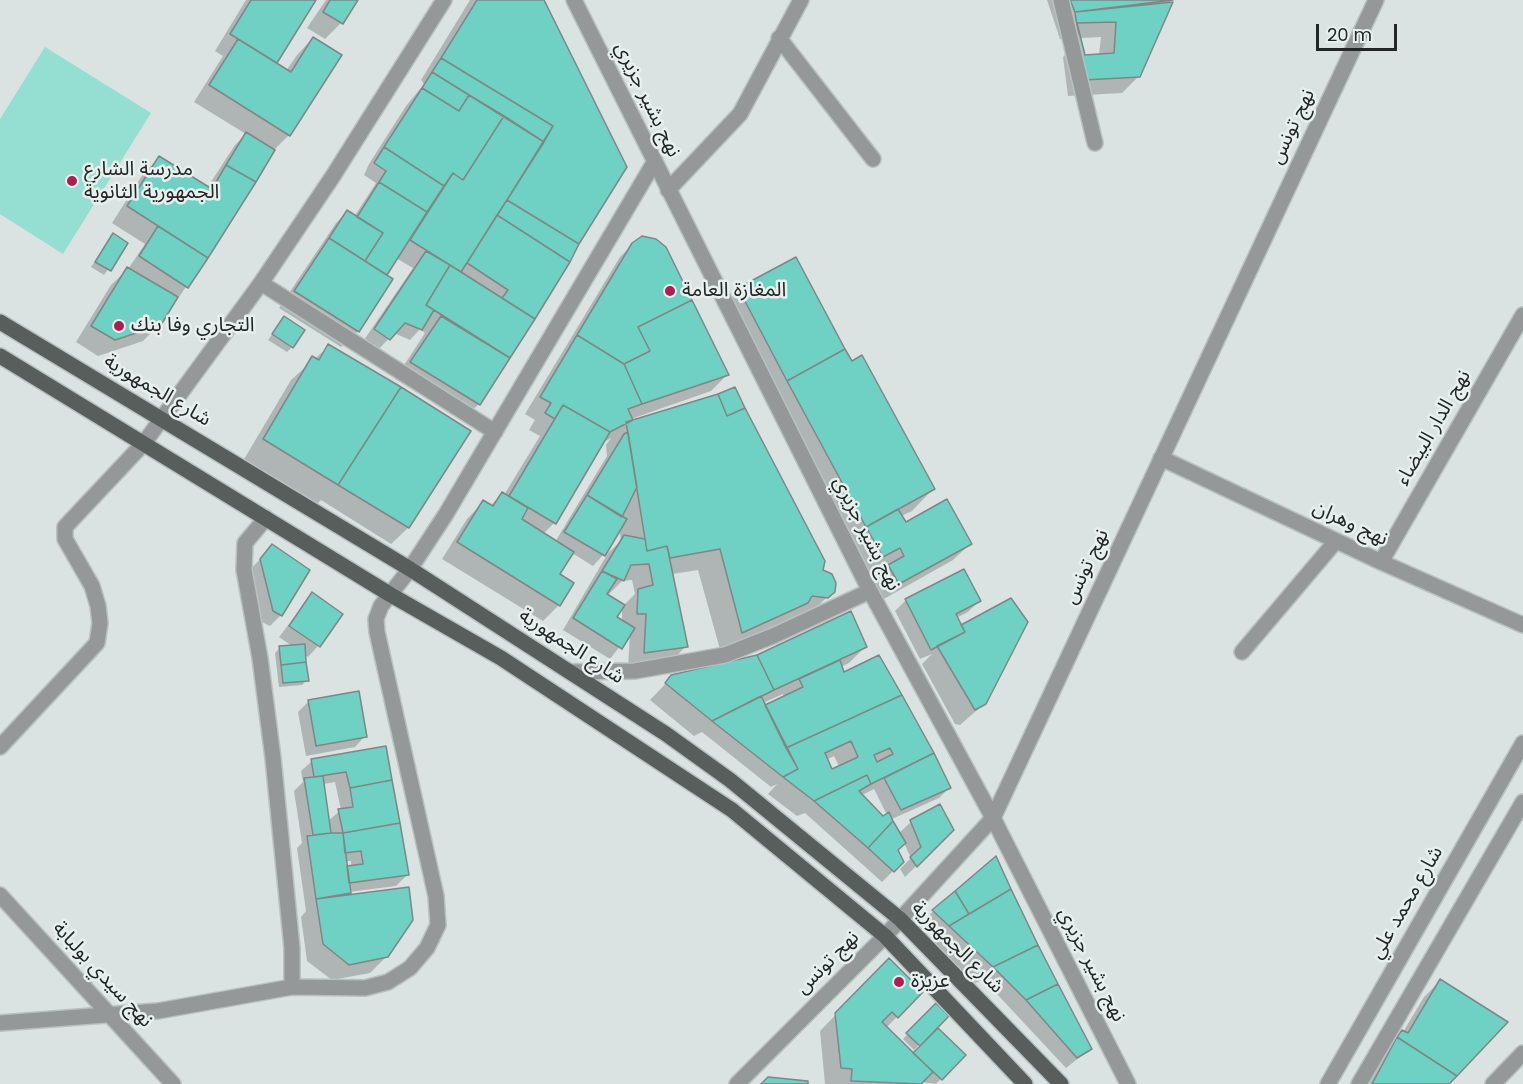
<!DOCTYPE html>
<meta charset="utf-8">
<style>
body{margin:0}
#map{position:relative;width:1523px;height:1084px;overflow:hidden;background:#dae3e1;font-family:Poppins,sans-serif}
canvas{display:block}
.scale{position:absolute;left:1316px;top:24px;width:81px;height:27px;box-sizing:border-box;border:3px solid #232626;border-top:0;padding-left:8px;font-size:18px;line-height:21px;white-space:nowrap;color:#232626;-webkit-text-stroke:4px #e7f0ee;paint-order:stroke}
</style>
<div id="map">
<canvas width="1523" height="1084"></canvas>
<div class="scale">20 m</div>
</div>
<script>
const ctx = document.querySelector('canvas').getContext('2d');
ctx.lineJoin = 'round';
function fill(path, color) {
  ctx.fillStyle = color;
  ctx.fill(path, 'evenodd');
}
function shape(rows) {
  const path = new Path2D();
  for (const r of rows) {
    path.moveTo(r[0], r[1]);
    for (let i = 2; i < r.length; i += 2) path.lineTo(r[i], r[i + 1]);
  }
  return path;
}
function stroke(path, color, width, dash) {
  ctx.strokeStyle = color;
  ctx.lineWidth = width;
  ctx.lineCap = dash ? 'butt' : 'round';
  ctx.setLineDash(dash || []);
  ctx.stroke(path);
}
function write(font, color, halo, rows, align = 'center') {
  ctx.font = font + ' Poppins,"Noto Sans Arabic",sans-serif';
  ctx.lineWidth = 5;
  ctx.setLineDash([]);
  ctx.textBaseline = 'middle';
  ctx.strokeStyle = halo;
  ctx.fillStyle = color;
  for (const [text, x, y, turn = 0] of rows) {
    ctx.save();
    ctx.translate(x, y);
    ctx.rotate((+turn || 0) * Math.PI / 180);
    ctx.textAlign = isNaN(turn) ? turn : align;
    if (halo) ctx.strokeText(text, 0, 0);
    ctx.fillText(text, 0, 0);
    ctx.restore();
  }
}
fill(shape([
 [45,47,151,113,63,254,0,214,0,119]
]), '#94ded2');
fill(shape([
 [246,0,314,0,275,64,286,71,297,55,313,38,289,135,273,151,207,257,160,324,143,341,98,356,76,342,111,285,128,269,145,244,112,223,143,174,159,158,207,188,235,145,246,134,194,102,223,56,215,51],
 [326,0,356,0,341,23,325,39,307,28],
 [470,0,543,0,569,261,479,404,462,420,395,379,425,333,420,329,410,340,394,333,378,350,364,340,413,268,396,258,358,331,341,347,279,308,336,223,347,212,354,217,376,183,364,175,369,164,406,106,424,84,421,80],
 [1047,0,1171,0,1138,77,1122,93,1068,96,1063,57,1080,40,1084,56,1099,55,1101,37,1060,39],
 [113,235,126,243,104,275,91,267],
 [637,240,727,375,711,391,631,419,821,571,827,597,805,619,792,617,785,624,721,653,698,570,672,574,686,646,670,663,628,668,630,633,610,659,563,630,608,553,621,541,619,529,603,555,593,566,572,553,558,575,559,605,543,621,442,559,467,519,483,502,490,506,502,494,504,495,540,436,529,430,535,420,525,414,620,257],
 [611,438,606,445,607,456,555,542,543,534,554,523,602,443],
 [632,580,635,594,623,606,607,596,622,581],
 [622,606,622,622,615,618],
 [739,289,851,363,933,489,912,511,901,516,905,524,970,544,953,560,882,600,872,583,886,569,883,563,867,572,845,547,767,404,772,399,723,306],
 [284,318,292,347,287,352,268,340],
 [329,346,469,431,408,528,391,544,321,500,316,505,243,461,291,380],
 [262,557,281,615,270,626,262,622,249,571],
 [312,594,341,614,318,646,308,657,304,655,307,680,302,685,279,687,275,653,280,648,292,646,279,637],
 [906,600,979,601,968,612,956,618,985,703,960,725,955,724,922,664,932,654,920,659,895,611],
 [865,647,849,663,841,667,843,674,933,753,950,787,939,798,892,819,899,833,911,822,952,830,905,877,900,869,911,858,904,843,896,850,902,862,882,882,805,813,797,816,768,794,777,784,771,787,702,732,694,736,650,700,672,677],
 [783,694,784,698,765,707,763,703],
 [834,756,839,766,831,771,826,760],
 [874,789,887,815,883,818,862,795],
 [309,701,365,736,355,747,306,756,298,712],
 [385,748,407,875,396,886,349,892,345,897,387,956,370,973,332,980,307,961,301,917,306,911,297,848,302,843,294,791,303,782,301,771,312,761],
 [335,782,341,810,328,821,323,784],
 [345,861,351,861,351,867,346,868],
 [996,859,1090,1049,1066,1068,983,979,976,983,933,943,945,932,928,916],
 [999,895,999,898,963,919,962,916],
 [889,960,921,992,886,1028,913,1055,916,1052,903,1039,936,1005,947,1016,914,1050,964,1055,936,1084,921,1082,919,1084,825,1084,820,1031],
 [1440,981,1444,1084,1365,1084,1386,1048,1403,1032,1424,997]
]), '#0003');
const building = shape([
 [251,0,316,0,277,63,230,34,251,0],
 [330,0,358,0,343,24,323,12,330,0],
 [477,0,544,0,627,167,579,244,507,200,553,126,441,58,477,0],
 [1070,0,1173,0,1075,12,1070,0],
 [1173,2,1140,77,1084,80,1075,12,1173,2],
 [1116,22,1114,53,1085,55,1077,23,1116,22],
 [313,37,342,55,290,136,209,85,238,39,291,72,313,37],
 [441,58,553,126,544,142,432,72,441,58],
 [432,72,469,95,459,111,422,88,432,72],
 [422,88,459,111,469,95,504,116,463,180,453,173,444,186,384,147,422,88],
 [504,116,544,142,461,272,410,240,453,173,463,180,504,116],
 [246,132,275,150,256,182,226,165,246,132],
 [384,147,444,186,427,212,379,182,386,171,374,163,384,147],
 [159,156,212,189,226,165,256,182,208,258,127,206,159,156],
 [379,182,427,212,387,275,365,261,383,233,357,217,379,182],
 [507,200,579,244,570,262,497,215,507,200],
 [347,210,383,233,365,261,329,238,347,210],
 [497,215,570,262,535,319,502,298,508,290,467,263,497,215],
 [158,226,208,258,188,288,139,256,158,226],
 [113,233,128,243,111,271,95,262,113,233],
 [642,236,656,239,666,247,692,300,638,327,650,351,624,364,577,335,632,243,642,236],
 [329,238,393,279,359,332,294,291,329,238],
 [426,251,450,265,426,305,434,310,422,330,405,323,390,340,374,329,426,251],
 [796,257,845,349,787,381,738,288,796,257],
 [450,265,535,319,510,358,426,305,450,265],
 [127,267,178,297,161,325,115,340,91,326,127,267],
 [692,300,729,375,642,404,624,364,650,351,638,327,692,300],
 [284,316,305,330,293,348,272,334,284,316],
 [441,316,510,358,480,405,410,362,441,316],
 [577,335,624,364,642,404,628,409,633,420,610,432,563,405,555,419,545,413,551,403,540,397,577,335],
 [328,344,401,387,338,485,263,439,312,356,319,360,328,344],
 [845,349,852,361,862,355,935,489,866,527,787,381,845,349],
 [401,387,471,431,409,528,338,485,401,387],
 [735,387,745,408,727,416,718,394,735,387],
 [718,394,727,416,745,408,825,561,823,570,832,574,836,583,835,592,828,598,812,596,808,603,742,633,720,549,670,558,667,546,647,551,626,422,718,394],
 [563,405,610,432,556,524,509,496,563,405],
 [628,432,637,487,622,517,587,495,624,434,628,432],
 [502,492,528,508,522,519,574,552,560,574,574,583,560,606,457,542,483,500,493,506,502,492],
 [587,495,627,519,605,556,564,532,587,495],
 [947,499,972,544,899,584,888,565,904,556,900,548,883,557,866,527,898,509,906,522,947,499],
 [624,535,645,539,647,551,667,546,688,647,644,653,646,614,637,614,638,589,653,585,649,564,631,565,624,581,602,571,624,535],
 [272,544,310,570,282,616,273,611,260,559,272,544],
 [964,569,981,601,956,614,965,632,931,650,905,599,964,569],
 [602,571,617,579,607,594,625,605,617,617,635,628,622,649,573,618,602,571],
 [312,592,343,614,320,647,289,626,312,592],
 [1011,598,1028,622,986,704,975,710,937,646,965,632,961,625,1011,598],
 [851,611,867,647,774,690,757,655,851,611],
 [305,644,306,662,281,665,279,646,305,644],
 [757,655,774,690,712,721,665,683,671,675,757,655],
 [879,655,902,695,786,748,765,705,803,687,799,679,840,660,844,672,879,655],
 [306,662,309,681,283,683,281,665,306,662],
 [359,691,367,737,316,746,308,700,359,691],
 [902,695,934,753,871,784,867,775,814,801,783,777,798,769,786,748,902,695],
 [851,741,858,757,832,769,825,753,851,741],
 [890,748,893,754,877,762,874,755,890,748],
 [761,696,798,769,783,777,712,721,761,696],
 [386,746,392,780,350,788,346,772,314,777,311,759,386,746],
 [934,753,951,788,901,810,884,778,934,753],
 [867,775,871,784,859,791,883,816,889,812,893,821,868,848,814,801,867,775],
 [323,776,331,833,313,835,304,778,323,776],
 [392,780,400,823,343,833,338,809,353,807,350,788,392,780],
 [940,804,954,830,917,867,910,857,921,847,910,820,940,804],
 [893,821,906,843,898,850,904,862,894,872,868,848,893,821],
 [400,823,409,875,349,883,347,866,363,864,361,851,345,853,343,833,400,823],
 [331,833,343,833,351,893,316,899,307,836,331,833],
 [996,856,1011,889,969,914,955,891,996,856],
 [409,887,413,920,388,957,349,965,323,944,316,899,409,887],
 [1011,889,1038,945,993,967,949,926,1011,889],
 [955,891,969,914,949,926,932,910,955,891],
 [1038,945,1058,984,1026,1000,993,967,1038,945],
 [889,958,923,992,898,1018,892,1012,882,1022,933,1072,921,1084,851,1081,852,1069,841,1068,835,1013,889,958],
 [1440,979,1508,1022,1457,1076,1397,1037,1402,1030,1408,1033,1440,979],
 [1058,984,1092,1049,1077,1058,1026,1000,1058,984],
 [936,1003,949,1016,920,1046,906,1033,936,1003],
 [938,1028,966,1055,942,1080,913,1053,938,1028],
 [1397,1037,1457,1076,1449,1084,1372,1084,1397,1037],
 [768,1077,808,1081,808,1084,761,1084,768,1077]
]);
fill(building, '#6ed1c3');
stroke(building, '#7e8785', 1.5);
const minor = shape([
 [574,0,870,591,993,818,1128,1084],
 [1061,0,1095,143],
 [779,38,873,159],
 [668,190,740,114,801,0],
 [261,283,495,432],
 [1161,458,1381,562,1523,625],
 [266,518,245,543,244,570,260,658,273,758,292,948,292,987],
 [1381,562,1523,315],
 [1242,652,1336,541],
 [571,672,635,671,725,655,773,636,870,591],
 [0,747,97,643,100,623,98,606,92,586,65,539,65,527,144,443,261,283,333,176,444,0],
 [0,895,173,1084],
 [0,1023,158,1011,292,987,365,988,388,982,410,968,427,948,438,925,436,896,377,632,376,619,381,606,410,569,446,514,655,161],
 [737,1084,885,936,993,818,1376,0],
 [1328,1084,1523,743],
 [1359,1084,1523,802],
 [1493,1084,1523,1053]
]);
const major = shape([
 [0,322,410,569,666,734,730,780,900,919,1061,1084],
 [0,356,391,595,501,658,732,810,885,936,1025,1084]
]);
stroke(minor, '#b9c1bf', 18);
stroke(major, '#b9c1bf', 18);
stroke(minor, '#959898', 15);
stroke(major, '#575e5c', 15);
for (const [x, y, r, color] of [
 [72,181,6,"#ad1d56"],
 [670,291,6,"#ad1d56"],
 [119,326,6,"#ad1d56"],
 [899,982,6,"#ad1d56"]
]) {
  const dot = new Path2D();
  dot.arc(x, y, r, 0, 2 * Math.PI);
  ctx.fillStyle = color;
  ctx.fill(dot);
  stroke(dot, '#e7f0ee', 2);
}
write('20px', '#232626', '#e7f0ee', [
 ["نهج بشير جزيري",647,100,64],
 ["نهج تونس",1293,127,-65],
 ["شارع الجمهورية",157,391,31],
 ["نهج الدار البيضاء",1434,428,-60],
 ["نهج وهران",1350,524,25],
 ["نهج بشير جزيري",866,534,63],
 ["نهج تونس",1087,567,-65],
 ["شارع الجمهورية",571,647,33],
 ["شارع محمد علي",1407,903,-60],
 ["شارع الجمهورية",957,948,45],
 ["نهج تونس",828,963,-45],
 ["نهج بشير جزيري",1091,965,63],
 ["نهج سيدي بولبابة",102,975,47]
]);
write('20px', '#232626', '#e7f0ee', [
 ["مدرسة الشارع",84,170],
 ["الجمهورية الثانوية",84,193],
 ["المغازة العامة",682,291],
 ["التجاري وفا بنك",131,326],
 ["عزيزة",911,982]
], 'left');
</script>
